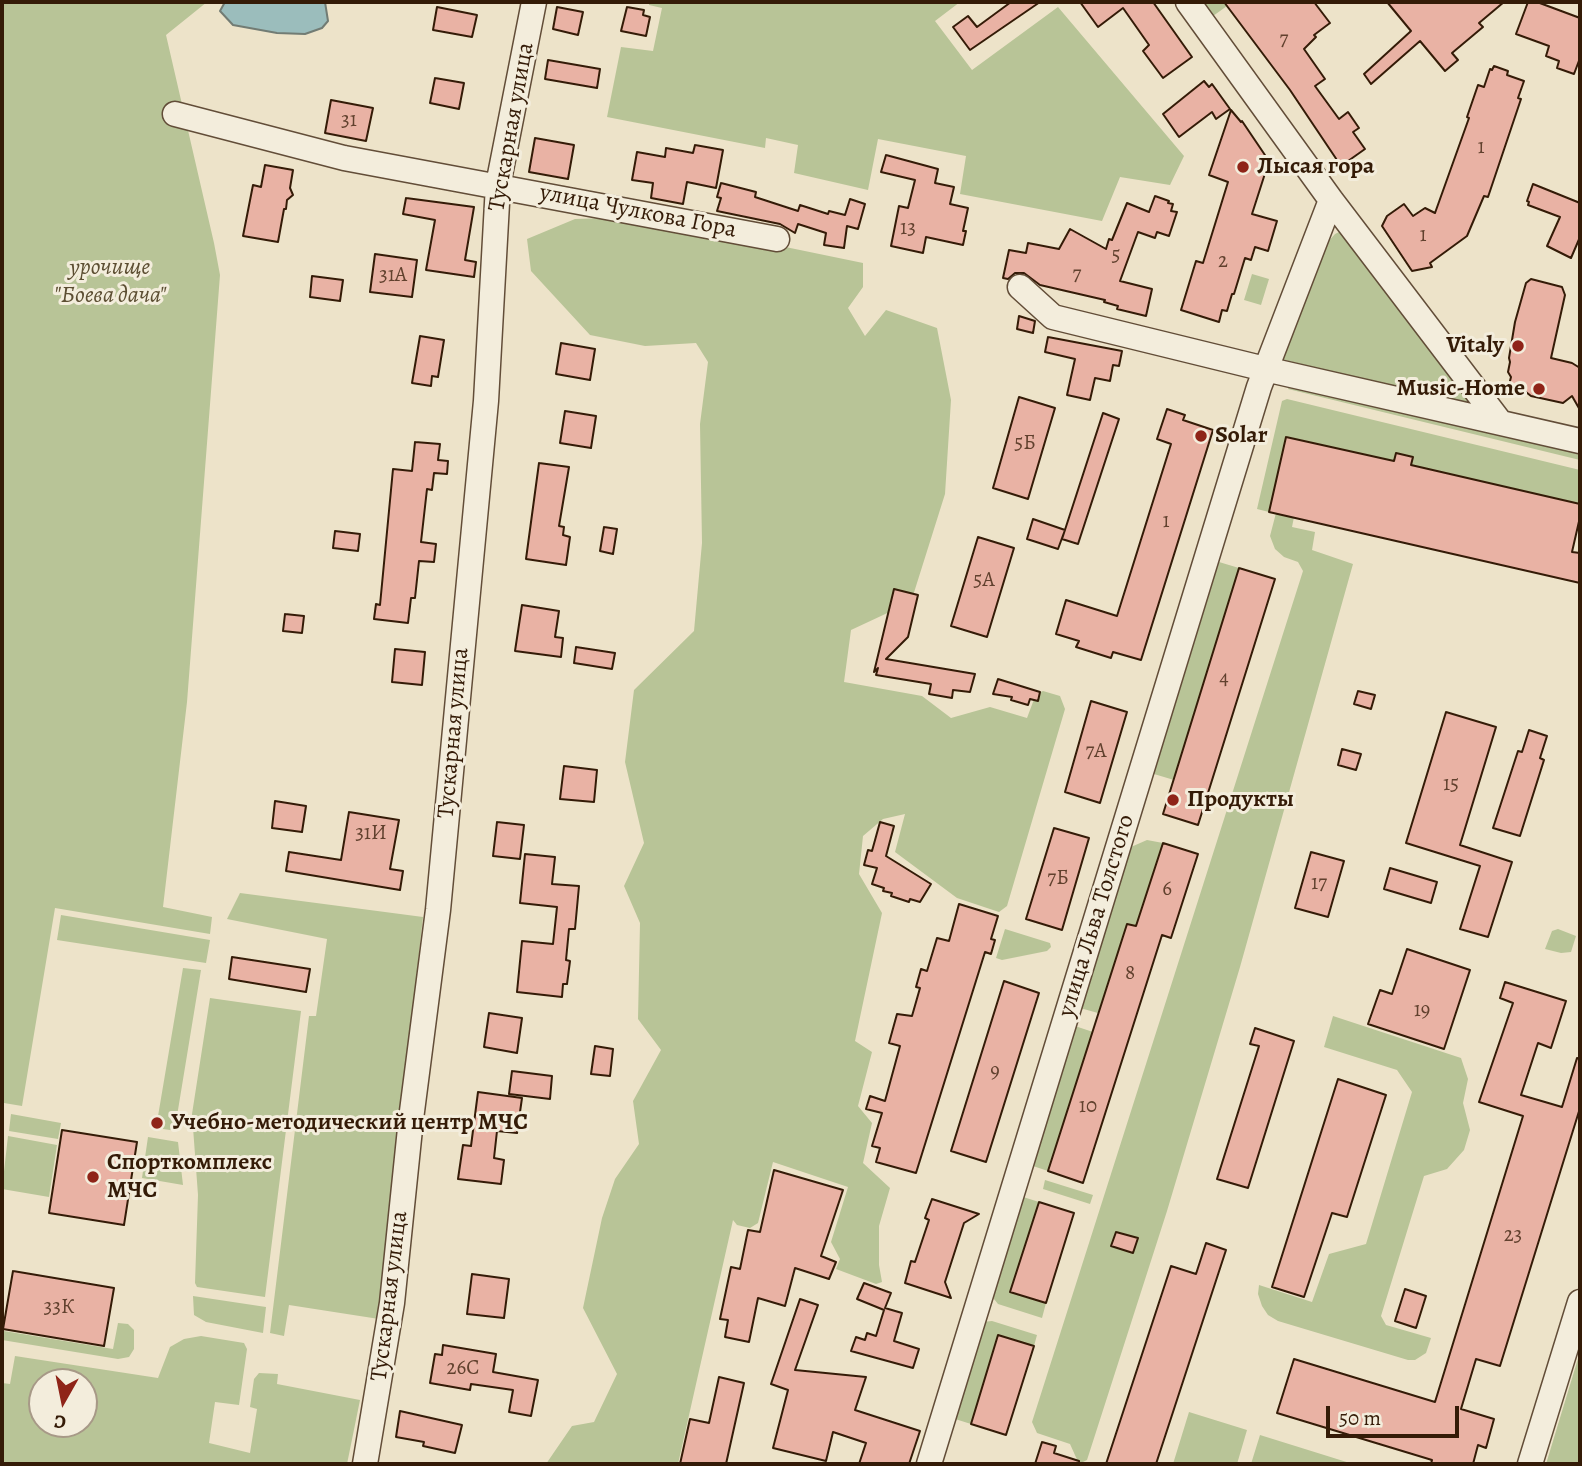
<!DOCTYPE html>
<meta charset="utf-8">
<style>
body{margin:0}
#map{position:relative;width:1582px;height:1466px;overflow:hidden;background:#ede3c9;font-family:Alegreya,serif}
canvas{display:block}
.frame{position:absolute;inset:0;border:4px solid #341b07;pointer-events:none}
.north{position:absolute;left:28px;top:1368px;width:70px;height:70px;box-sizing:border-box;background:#f3eddc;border:2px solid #a79987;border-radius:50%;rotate:189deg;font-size:19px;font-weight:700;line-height:28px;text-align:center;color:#341b07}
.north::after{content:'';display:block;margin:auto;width:24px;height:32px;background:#8f2418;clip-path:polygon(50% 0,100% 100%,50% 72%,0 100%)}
.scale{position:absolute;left:1326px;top:1406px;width:133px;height:32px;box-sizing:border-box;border:4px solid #341b07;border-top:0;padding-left:9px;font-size:21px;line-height:24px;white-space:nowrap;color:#341b07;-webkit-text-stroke:5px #f3eddc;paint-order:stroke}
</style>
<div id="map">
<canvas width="1582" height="1466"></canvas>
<div class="frame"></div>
<div class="north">С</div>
<div class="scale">50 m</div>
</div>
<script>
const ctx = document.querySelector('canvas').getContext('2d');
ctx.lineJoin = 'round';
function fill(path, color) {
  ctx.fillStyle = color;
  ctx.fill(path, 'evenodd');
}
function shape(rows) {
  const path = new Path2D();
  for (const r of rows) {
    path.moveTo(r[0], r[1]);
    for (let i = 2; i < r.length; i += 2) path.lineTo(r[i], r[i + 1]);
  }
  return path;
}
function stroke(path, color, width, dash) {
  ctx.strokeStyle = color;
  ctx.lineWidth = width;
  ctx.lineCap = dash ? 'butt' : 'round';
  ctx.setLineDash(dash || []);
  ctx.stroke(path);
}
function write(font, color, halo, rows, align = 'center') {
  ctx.font = font + ' Alegreya,serif';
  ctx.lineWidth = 6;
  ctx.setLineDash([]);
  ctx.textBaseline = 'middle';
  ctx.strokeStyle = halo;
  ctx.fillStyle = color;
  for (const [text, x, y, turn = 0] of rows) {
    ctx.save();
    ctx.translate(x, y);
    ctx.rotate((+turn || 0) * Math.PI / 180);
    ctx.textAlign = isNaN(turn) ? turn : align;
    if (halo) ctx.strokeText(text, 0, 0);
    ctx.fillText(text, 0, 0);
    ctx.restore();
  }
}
fill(shape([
 [2,2,207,2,166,35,214,243,220,275,187,702,163,907,212,917,210,934,55,908,22,1106,4,1103,2,1113],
 [649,2,960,2,935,21,972,70,1058,7,1184,156,1170,185,1120,177,1102,221,960,194,966,156,878,139,868,190,794,173,798,145,766,138,765,148,607,117,621,47,653,51,662,8,649,5],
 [1203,2,1224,2,1227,6,1213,16],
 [640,217,863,263,863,287,848,308,865,336,886,310,937,328,951,400,945,494,911,602,851,630,844,682,922,696,951,718,990,707,1027,718,1036,694,1043,691,1060,696,1065,709,1007,906,999,912,957,898,895,852,905,814,883,819,863,836,859,874,882,913,855,1041,872,1052,858,1106,872,1123,863,1163,890,1188,879,1226,879,1265,882,1282,876,1284,836,1269,840,1259,831,1242,848,1187,773,1162,758,1223,750,1228,737,1225,733,1220,678,1464,546,1464,572,1426,594,1422,617,1374,583,1308,602,1218,615,1179,639,1144,633,1101,661,1050,638,1019,640,923,624,886,644,843,625,762,634,690,694,631,702,543,700,424,708,362,696,343,645,346,590,335,531,271,527,239,575,219],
 [1341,231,1469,397,1468,401,1465,403,1276,358,1317,254,1335,234],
 [1252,274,1269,279,1261,305,1244,300],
 [1290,383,1580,452,1580,460,1288,389],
 [1287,399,1580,470,1580,504,1411,465,1413,457,1396,453,1394,461,1286,437,1269,512,1257,509,1282,401],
 [1276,513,1294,517,1292,527,1315,532,1312,550,1353,564,1240,967,1167,1211,1087,1460,1079,1464,1070,1444,1037,1433,1032,1422,1303,571,1298,562,1284,557,1275,549,1270,536],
 [1219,562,1239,568,1174,780,1154,774],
 [1147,840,1163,843,1136,926,1127,924,1098,1013,1080,1008,1131,847],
 [240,893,423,917,379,1319,289,1305,284,1336,270,1333,309,1016,316,1016,327,939,227,919],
 [61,915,210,940,206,963,57,940],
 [1005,929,1050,943,1051,947,1047,951,1002,960,996,958],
 [1558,929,1576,936,1571,952,1561,953,1545,949,1552,931],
 [183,968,201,970,177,1116,177,1131,156,1128],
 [210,998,301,1011,265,1297,197,1287,195,1283,198,1195,192,1114],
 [1333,1016,1461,1058,1468,1079,1463,1103,1470,1130,1464,1150,1447,1169,1424,1176,1381,1316,1386,1325,1431,1338,1426,1353,1415,1360,1408,1360,1278,1321,1268,1315,1262,1306,1258,1294,1259,1285,1312,1302,1329,1254,1366,1244,1412,1092,1397,1070,1324,1047],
 [1075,1026,1093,1032,1048,1171,1030,1165],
 [11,1114,61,1123,58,1139,9,1131],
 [8,1136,57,1145,49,1197,2,1189],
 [148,1137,178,1142,183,1185,142,1178],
 [1045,1180,1093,1195,1090,1204,1043,1189],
 [1020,1196,1039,1202,1011,1292,1046,1303,1042,1318,998,1304,990,1294],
 [193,1296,266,1307,263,1333,206,1322,194,1315],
 [992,1321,1037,1335,1034,1346,998,1335,971,1424,952,1418,982,1322],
 [118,1323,128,1324,134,1330,134,1349,129,1357,118,1359,2,1340,4,1331,113,1349],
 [201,1336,244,1343,247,1349,239,1405,215,1402,209,1443,250,1453,257,1409,250,1407,254,1379,259,1373,278,1374,277,1384,360,1400,347,1464,2,1464,2,1383,10,1384,15,1356,158,1378,170,1347,184,1339],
 [42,1382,84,1382,84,1424,42,1424],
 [1580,1352,1580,1464,1546,1464],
 [1189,1412,1247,1430,1237,1464,1173,1464],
 [1260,1435,1353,1464,1251,1464]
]), '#b8c497');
const water = shape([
 [225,2,325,2,328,21,322,28,305,34,277,33,233,25,220,11,225,2]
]);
fill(water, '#9bbdbc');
stroke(water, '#727c74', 2);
const building = shape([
 [1011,2,1040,2,970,50,953,27,968,16,977,27,1011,2],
 [1080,2,1153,2,1192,57,1163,78,1143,51,1149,45,1123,8,1098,27,1080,2],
 [1224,2,1314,2,1330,23,1314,35,1316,37,1304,49,1325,79,1315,86,1339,119,1348,112,1359,128,1353,132,1365,149,1341,166,1290,90,1224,2],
 [1387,2,1504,2,1479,23,1483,27,1452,53,1458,60,1445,71,1420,41,1371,84,1364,74,1411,31,1387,2],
 [1528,2,1537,2,1580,18,1580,58,1574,74,1557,68,1559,61,1546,56,1549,46,1516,34,1528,2],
 [437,7,477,15,472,37,433,30,437,7],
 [557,7,583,12,578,35,553,29,557,7],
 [627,7,644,10,643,15,650,17,646,36,621,31,627,7],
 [548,60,600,69,597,88,545,79,548,60],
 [1494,66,1508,71,1507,75,1524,81,1518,98,1521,99,1488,197,1484,196,1467,236,1430,263,1432,267,1412,271,1382,226,1387,216,1404,204,1413,216,1425,208,1435,213,1469,118,1467,117,1478,85,1484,87,1490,69,1492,70,1494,66],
 [435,78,464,83,459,109,430,103,435,78],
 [1204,81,1209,87,1212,84,1230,109,1216,119,1212,112,1179,137,1163,114,1204,81],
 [331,100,373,108,366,141,325,133,331,100],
 [1231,110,1241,122,1242,121,1269,161,1252,214,1277,221,1268,251,1255,247,1251,260,1245,258,1234,294,1232,294,1227,311,1222,310,1219,322,1181,310,1196,261,1203,263,1228,182,1209,175,1231,110],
 [535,138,574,145,568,179,529,172,535,138],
 [695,145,723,150,716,188,687,182,683,204,651,198,653,183,632,180,637,152,665,157,666,148,693,153,695,145],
 [886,155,938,169,935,183,954,187,950,204,968,208,963,231,966,231,963,245,926,237,923,253,891,246,899,206,908,208,915,180,881,172,886,155],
 [265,165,293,170,290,188,293,195,287,200,286,209,284,209,278,242,243,236,253,185,261,187,265,165],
 [721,183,756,192,755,197,798,211,800,205,828,214,829,211,845,215,850,199,865,204,858,229,847,226,844,248,824,245,826,233,798,224,795,233,780,224,717,211,721,198,717,197,721,183],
 [1533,184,1580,203,1580,237,1571,258,1547,246,1560,217,1528,205,1529,202,1527,201,1533,184],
 [1155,196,1169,201,1168,203,1173,204,1171,211,1177,212,1169,236,1157,232,1155,238,1138,232,1120,281,1152,289,1146,316,1117,309,1118,306,1104,302,1105,300,1040,285,1024,273,1015,273,1008,279,1003,278,1009,250,1026,253,1028,243,1059,249,1070,229,1106,249,1109,239,1112,240,1127,203,1149,212,1155,196],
 [406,198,474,207,465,260,476,262,474,277,426,270,435,220,403,214,406,198],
 [375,254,417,260,412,297,370,292,375,254],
 [312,276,343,280,340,301,310,297,312,276],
 [1531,279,1562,287,1565,295,1551,358,1572,363,1580,368,1580,410,1572,396,1563,403,1531,396,1517,385,1509,385,1511,377,1508,372,1510,362,1509,358,1515,322,1526,283,1531,279],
 [1019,316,1035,321,1033,333,1017,329,1019,316],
 [420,336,444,340,438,377,432,376,431,386,412,383,420,336],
 [1048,337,1122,351,1119,366,1113,365,1110,381,1095,378,1090,400,1067,395,1075,359,1045,352,1048,337],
 [561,343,595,349,590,380,556,374,561,343],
 [1019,397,1055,408,1028,499,993,488,1019,397],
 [1167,409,1185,415,1183,420,1213,430,1141,660,1113,652,1111,658,1076,647,1079,641,1056,634,1066,600,1117,616,1171,444,1157,439,1167,409],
 [565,411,596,416,591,448,560,443,565,411],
 [1103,413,1119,419,1078,544,1062,539,1103,413],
 [1286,437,1394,461,1396,453,1413,457,1411,465,1580,504,1580,517,1572,552,1580,553,1580,583,1269,512,1286,437],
 [415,442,440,444,438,460,448,461,447,474,434,473,432,490,427,489,421,542,436,544,434,562,419,561,415,598,411,598,408,623,374,619,376,604,380,605,393,469,412,471,415,442],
 [539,463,569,467,559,526,564,527,563,535,570,537,566,565,526,559,539,463],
 [1033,519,1065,530,1058,549,1027,539,1033,519],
 [604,527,617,529,613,554,600,551,604,527],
 [335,531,360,534,358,551,333,548,335,531],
 [978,537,1014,548,987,637,951,626,978,537],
 [1239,568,1275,579,1198,825,1163,814,1239,568],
 [894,589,918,595,908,637,886,659,975,674,970,692,953,690,952,698,929,694,931,684,876,675,878,668,874,672,894,589],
 [522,605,559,611,555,637,563,638,561,657,515,651,522,605],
 [285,614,304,616,302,633,283,631,285,614],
 [576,647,615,653,612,669,574,663,576,647],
 [395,649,425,652,422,685,392,682,395,649],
 [998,679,1040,692,1038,701,1030,699,1028,705,1011,700,1012,697,993,694,998,679],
 [1358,691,1375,695,1371,709,1354,704,1358,691],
 [1091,701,1127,712,1100,803,1065,792,1091,701],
 [1446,712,1496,727,1460,845,1512,862,1488,937,1460,929,1480,866,1406,843,1446,712],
 [1529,730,1547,736,1540,758,1544,760,1520,836,1493,828,1518,751,1522,752,1529,730],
 [1342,749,1361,754,1356,770,1338,765,1342,749],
 [564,766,597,770,594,802,560,799,564,766],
 [275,801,306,806,302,832,272,828,275,801],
 [349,812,399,820,390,869,403,871,400,890,286,871,289,852,341,860,349,812],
 [497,822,524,825,520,859,493,856,497,822],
 [880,822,894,826,886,856,931,884,920,902,910,899,909,902,891,896,892,893,883,891,884,888,872,884,877,868,864,865,868,850,872,851,880,822],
 [1054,828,1089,838,1062,930,1026,919,1054,828],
 [1163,843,1198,854,1171,938,1162,935,1083,1183,1048,1171,1127,924,1136,926,1163,843],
 [1311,852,1344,861,1328,917,1295,908,1311,852],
 [525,854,555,857,552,884,579,886,575,929,569,929,566,960,570,961,567,984,563,984,562,997,517,992,522,941,553,944,557,907,520,903,525,854],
 [1390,868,1437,882,1431,903,1384,889,1390,868],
 [959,904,998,916,991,939,995,940,991,954,985,952,916,1173,876,1162,880,1148,872,1146,882,1113,866,1109,870,1096,885,1101,900,1046,889,1043,897,1014,912,1016,920,988,916,987,921,969,927,971,937,938,949,941,959,904],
 [1407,949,1470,970,1444,1049,1368,1024,1380,990,1392,994,1407,949],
 [232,957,310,969,306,992,229,979,232,957],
 [1004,981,1039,993,986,1162,951,1151,1004,981],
 [1505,982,1566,1001,1551,1048,1538,1043,1521,1095,1562,1107,1577,1058,1580,1059,1580,1108,1500,1366,1476,1359,1461,1409,1494,1419,1486,1448,1478,1445,1473,1464,1431,1464,1432,1460,1277,1413,1294,1359,1435,1402,1523,1116,1479,1102,1513,1003,1500,998,1505,982],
 [489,1013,522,1018,517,1053,484,1047,489,1013],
 [1255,1028,1294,1041,1248,1188,1217,1179,1259,1046,1250,1044,1255,1028],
 [595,1046,613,1049,610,1076,591,1074,595,1046],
 [512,1071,552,1076,550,1099,509,1094,512,1071],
 [1338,1079,1386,1095,1347,1217,1332,1213,1304,1297,1272,1287,1338,1079],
 [478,1092,522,1098,517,1133,497,1131,494,1158,504,1160,501,1184,458,1179,463,1145,471,1146,478,1092],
 [62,1130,137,1142,124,1225,49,1213,62,1130],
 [774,1170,843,1190,821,1256,836,1262,829,1279,795,1268,785,1306,758,1298,749,1342,725,1337,728,1320,720,1319,731,1267,740,1269,748,1230,760,1232,774,1170],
 [932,1199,979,1214,964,1223,945,1282,951,1298,905,1283,911,1261,915,1262,929,1220,925,1218,932,1199],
 [1039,1202,1074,1213,1046,1303,1010,1292,1039,1202],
 [1116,1232,1138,1238,1133,1253,1111,1246,1116,1232],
 [1206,1243,1226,1250,1156,1464,1106,1464,1171,1266,1196,1274,1206,1243],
 [13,1271,114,1288,104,1346,3,1329,13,1271],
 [472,1274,509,1279,504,1318,467,1314,472,1274],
 [864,1283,891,1293,885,1308,902,1313,894,1341,919,1349,913,1368,851,1351,856,1337,865,1340,867,1333,876,1336,884,1310,857,1299,864,1283],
 [1405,1289,1426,1296,1416,1328,1395,1321,1405,1289],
 [800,1299,818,1305,795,1370,866,1377,855,1410,920,1431,909,1464,859,1464,866,1443,833,1432,826,1461,773,1448,788,1390,771,1384,800,1299],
 [998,1335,1034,1346,1006,1435,971,1424,998,1335],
 [443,1345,496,1354,493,1372,538,1380,531,1416,509,1412,513,1390,471,1384,470,1390,430,1383,435,1354,442,1355,443,1345],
 [719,1377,744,1383,726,1464,680,1464,690,1419,709,1423,719,1377],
 [400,1411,462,1425,455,1453,423,1446,424,1442,396,1437,400,1411],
 [1042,1442,1056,1446,1054,1453,1079,1461,1079,1464,1035,1464,1042,1442]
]);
fill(building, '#e9b2a4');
stroke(building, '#341b07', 2);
const minor = shape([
 [1188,2,1331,200,1500,422],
 [175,114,344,158,777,239],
 [1020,287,1053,317,1265,369,1580,441],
 [365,1464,392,1303,411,1119,438,910,486,401,498,185,534,2],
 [929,1464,1259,387,1331,200],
 [1530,1464,1580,1302]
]);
stroke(minor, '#624d38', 27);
stroke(minor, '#f3eddc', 24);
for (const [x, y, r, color] of [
 [1243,167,7,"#8f2418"],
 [1518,346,7,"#8f2418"],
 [1539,389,7,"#8f2418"],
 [1201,436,7,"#8f2418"],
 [1173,800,7,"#8f2418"],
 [157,1123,7,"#8f2418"],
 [93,1177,7,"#8f2418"]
]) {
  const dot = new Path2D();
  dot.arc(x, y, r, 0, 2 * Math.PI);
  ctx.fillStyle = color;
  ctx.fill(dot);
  stroke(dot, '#f3eddc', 2.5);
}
write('21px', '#61412e', null, [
 ["7",1284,40],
 ["31",349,121],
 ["1",1481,148],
 ["13",908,229],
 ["1",1423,236],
 ["5",1116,256],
 ["2",1223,262],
 ["7",1077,275],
 ["31А",393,276],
 ["5Б",1025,444],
 ["1",1166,522],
 ["5А",984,581],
 ["4",1224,679],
 ["7А",1096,752],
 ["15",1451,785],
 ["31И",371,834],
 ["7Б",1058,879],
 ["17",1319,884],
 ["6",1167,890],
 ["8",1130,974],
 ["19",1422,1011],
 ["9",995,1072],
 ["10",1088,1107],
 ["23",1513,1236],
 ["33К",59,1308],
 ["26С",463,1369]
]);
write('24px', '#341b07', '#f3eddc', [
 ["Тускарная улица",512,127,-80],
 ["улица Чулкова Гора",638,212,11],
 ["Тускарная улица",454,733,-85],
 ["улица Льва Толстого",1097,916,-73],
 ["Тускарная улица",390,1296,-83]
]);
write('bold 24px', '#341b07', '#f3eddc', [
 ["Лысая гора",1257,167],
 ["Vitaly",1504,346,"right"],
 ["Music-Home",1525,389,"right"],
 ["Solar",1215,436],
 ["Продукты",1187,800],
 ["Учебно-методический центр МЧС",171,1123],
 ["Спорткомплекс",107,1163],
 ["МЧС",107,1191]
], 'left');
write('italic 24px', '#5c4e32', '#f3eddc', [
 ["урочище",110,268],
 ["\"Боева дача\"",110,296]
]);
</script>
